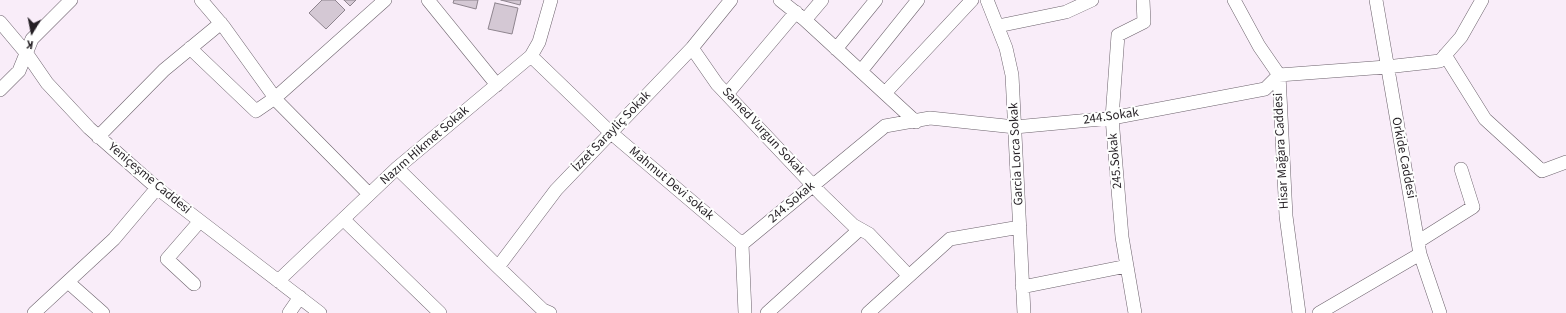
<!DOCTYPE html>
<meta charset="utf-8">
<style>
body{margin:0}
#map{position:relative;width:1566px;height:313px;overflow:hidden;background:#f9edf9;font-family:"Source Sans 3",sans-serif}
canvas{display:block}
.north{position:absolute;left:12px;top:12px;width:40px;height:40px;-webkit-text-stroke:3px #fefffe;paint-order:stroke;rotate:190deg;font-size:11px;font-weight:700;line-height:16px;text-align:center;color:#241f24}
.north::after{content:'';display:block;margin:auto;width:14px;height:18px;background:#241f24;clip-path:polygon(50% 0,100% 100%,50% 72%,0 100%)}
</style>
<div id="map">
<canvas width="1566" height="313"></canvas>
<div class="north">K</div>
</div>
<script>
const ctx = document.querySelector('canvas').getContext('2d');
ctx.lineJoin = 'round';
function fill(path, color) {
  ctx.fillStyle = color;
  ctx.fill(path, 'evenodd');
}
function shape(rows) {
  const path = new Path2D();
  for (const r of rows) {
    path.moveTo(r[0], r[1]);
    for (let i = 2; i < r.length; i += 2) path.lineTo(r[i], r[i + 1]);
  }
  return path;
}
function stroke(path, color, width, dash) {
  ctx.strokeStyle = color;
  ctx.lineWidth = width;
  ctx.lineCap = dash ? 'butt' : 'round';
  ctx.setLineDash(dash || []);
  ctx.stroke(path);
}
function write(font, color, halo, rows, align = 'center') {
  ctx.font = font + ' "Source Sans 3",sans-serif';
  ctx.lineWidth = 4;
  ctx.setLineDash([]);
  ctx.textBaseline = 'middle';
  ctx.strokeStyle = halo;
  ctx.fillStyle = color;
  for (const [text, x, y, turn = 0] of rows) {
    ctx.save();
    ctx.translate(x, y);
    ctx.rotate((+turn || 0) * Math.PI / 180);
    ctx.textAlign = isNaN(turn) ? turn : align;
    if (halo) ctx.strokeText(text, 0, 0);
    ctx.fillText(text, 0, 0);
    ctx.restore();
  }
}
const building = shape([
 [322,0,335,0,345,10,326,29,309,13,322,0],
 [344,0,356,0,350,6,344,0],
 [454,0,478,0,476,9,453,3,454,0],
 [501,0,521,0,520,5,501,0],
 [495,3,518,8,512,34,488,29,495,3]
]);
fill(building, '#d4c8d4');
stroke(building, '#8e848e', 1);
const street = shape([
 [201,0,224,27,278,102,369,194],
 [428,0,497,85],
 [780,0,805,20,916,122],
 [987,0,1006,48,1012,75,1024,313],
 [1234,0,1259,46,1279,75,1286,216,1299,313],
 [1376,0,1420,254,1440,313],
 [805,20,822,0],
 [0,22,27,54,47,83,89,128,157,188,320,313],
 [998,26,1066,12,1092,0],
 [190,48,256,111,275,98,385,0],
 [692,48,717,84,822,195,853,225,869,234,909,276],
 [836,49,876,0],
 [1445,55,1485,119,1542,171,1566,162],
 [531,56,610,132,742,244],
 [861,71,918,0],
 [0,90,19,71,32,39,71,0],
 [885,93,972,0],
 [727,94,796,12],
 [98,137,164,70,221,23],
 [397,168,498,267,543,310,550,313],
 [343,219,440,313],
 [1419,241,1473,207,1461,169],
 [742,244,885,126,930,118,1015,127,1112,118,1265,89,1279,75,1386,67,1440,61,1461,37,1482,0],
 [742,244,745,313],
 [498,267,556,190,692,48,731,0],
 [278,281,397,168,531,56,539,42,551,0],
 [68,282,103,313],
 [194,284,167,259,200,221],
 [1022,287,1127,266],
 [34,313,114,239,157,188],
 [289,313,300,297],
 [767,313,860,229],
 [868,313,950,239,1020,227],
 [1135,313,1122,237,1112,118,1118,35,1144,22,1143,0],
 [1319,313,1420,254]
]);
stroke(street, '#6c626c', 14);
stroke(street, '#fff', 13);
write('13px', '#241f24', '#fefffe', [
 ["244.Sokak",1111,117,-8],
 ["İzzet Sarayliç Sokak",612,132,-46],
 ["Samed Vurgun Sokak",763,132,47],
 ["Nazım Hikmet Sokak",425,146,-41],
 ["Hisar Mağara Caddesi",1282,151,-93],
 ["Garcia Lorca Sokak",1017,154,-93],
 ["Orkide Caddesi",1403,158,79],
 ["245.Sokak",1116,161,-95],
 ["Yeniçeşme Caddesi",149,179,40],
 ["Mahmut Devi sokak",671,184,40],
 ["244.Sokak",792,203,-40]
]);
</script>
